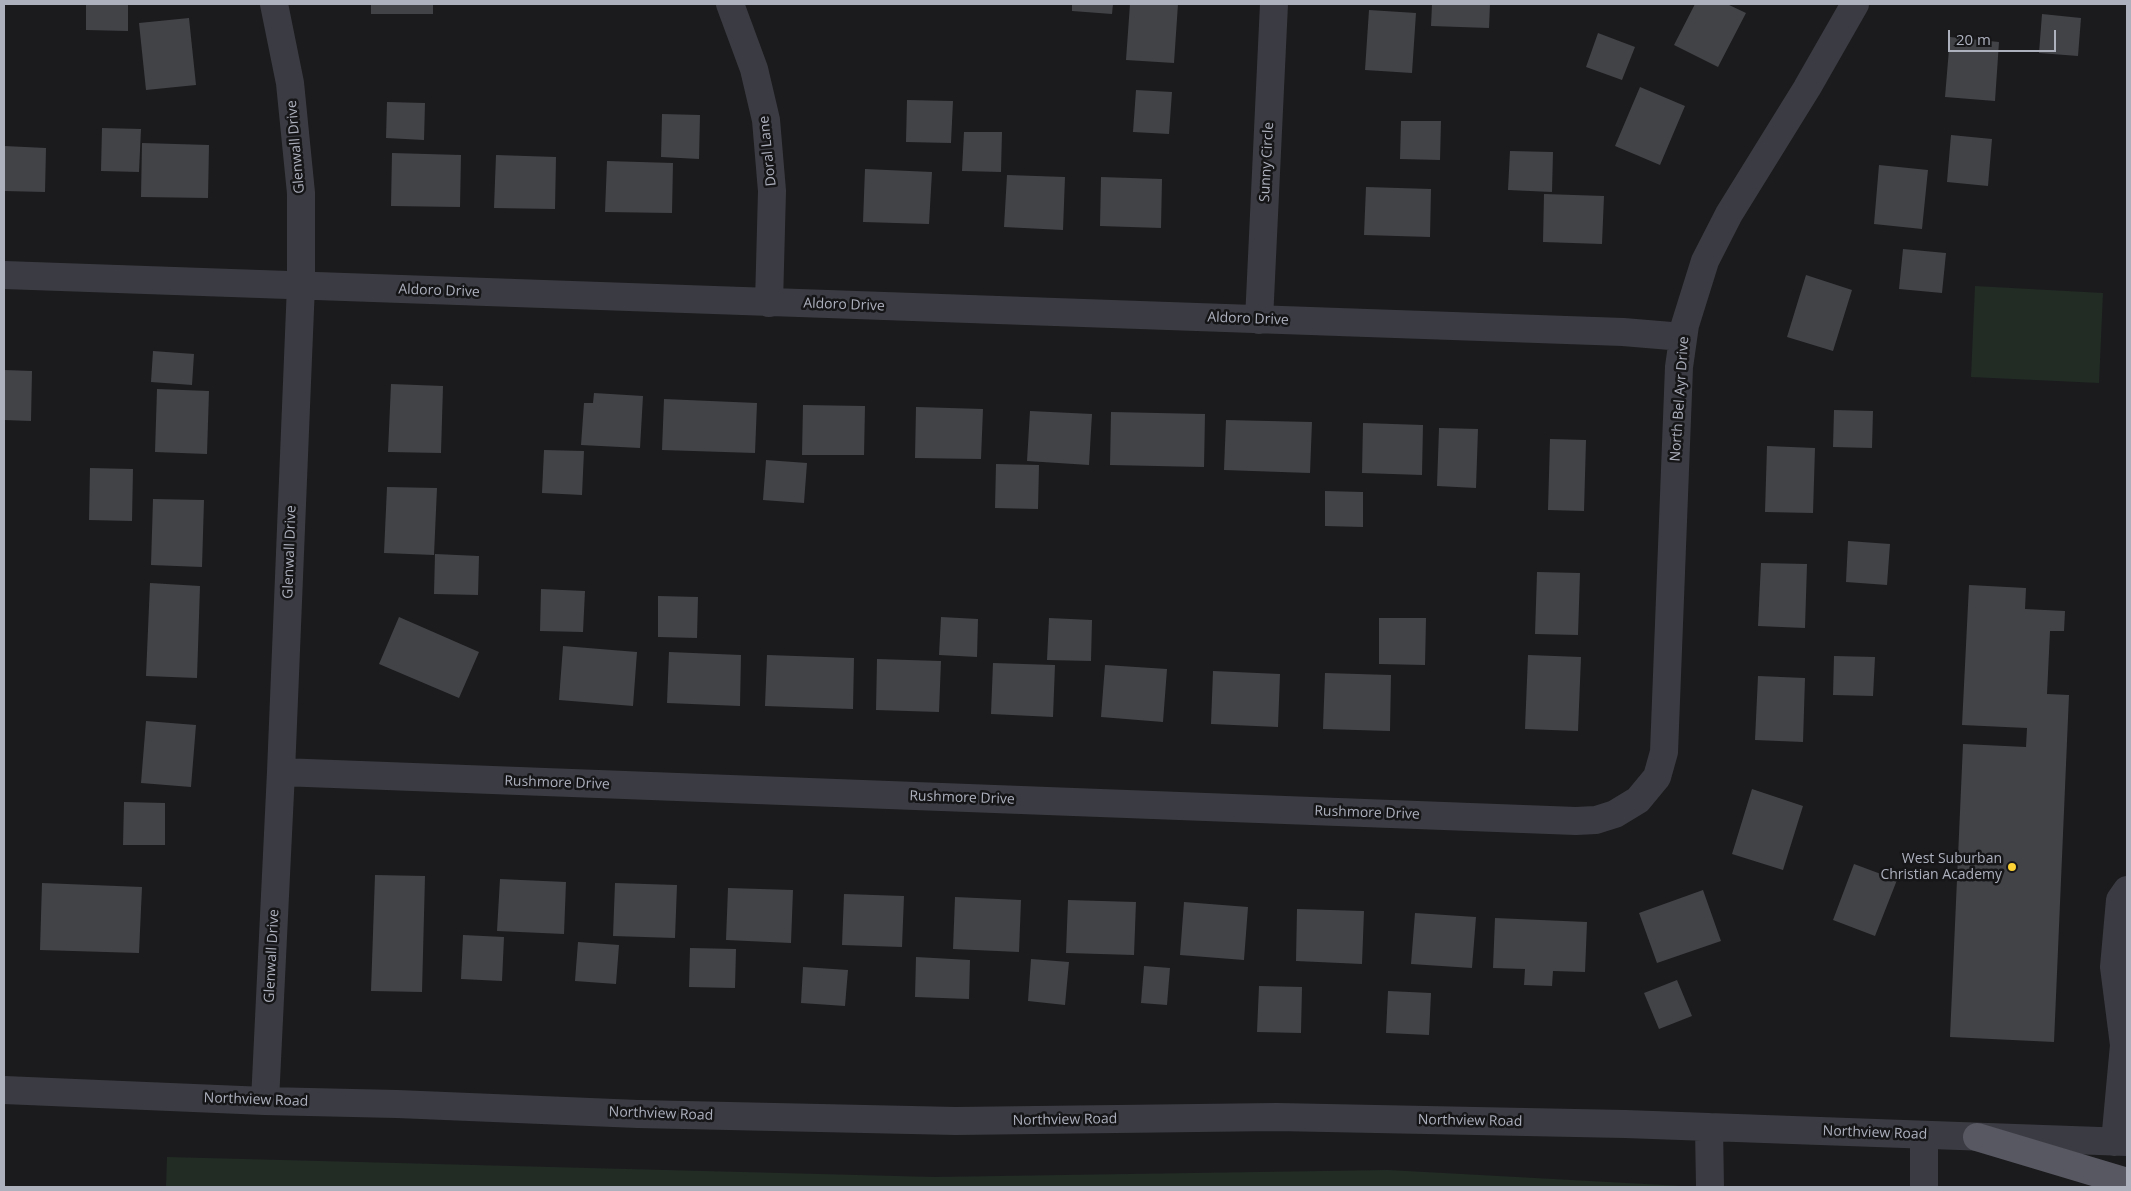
<!DOCTYPE html>
<style>
body{margin:0}
#map{position:relative;width:2131px;height:1191px;overflow:hidden;background:#1b1b1d;font-family:"Open Sans",sans-serif}
canvas{display:block}
.frame{position:absolute;inset:0;border:5px solid #adb0bd;pointer-events:none}
.scale{position:absolute;left:1948px;top:30px;width:108px;height:22px;box-sizing:border-box;border:2px solid #adb0bd;border-top:0;padding-left:6px;font-size:15px;line-height:18px;white-space:nowrap;color:#adb0bd;-webkit-text-stroke:4px #161618;paint-order:stroke}
</style>
<div id="map">
<canvas width="2131" height="1191"></canvas>
<div class="frame"></div>
<div class="scale">20 m</div>
</div>
<script>
const ctx = document.querySelector('canvas').getContext('2d');
ctx.lineJoin = 'round';
function fill(path, color) {
  ctx.fillStyle = color;
  ctx.fill(path, 'evenodd');
}
function shape(rows) {
  const path = new Path2D();
  for (const r of rows) {
    path.moveTo(r[0], r[1]);
    for (let i = 2; i < r.length; i += 2) path.lineTo(r[i], r[i + 1]);
  }
  return path;
}
function stroke(path, color, width, dash) {
  ctx.strokeStyle = color;
  ctx.lineWidth = width;
  ctx.lineCap = dash ? 'butt' : 'round';
  ctx.setLineDash(dash || []);
  ctx.stroke(path);
}
function write(font, color, halo, rows, align = 'center') {
  ctx.font = font + ' "Open Sans",sans-serif';
  ctx.lineWidth = 5;
  ctx.setLineDash([]);
  ctx.textBaseline = 'middle';
  ctx.strokeStyle = halo;
  ctx.fillStyle = color;
  for (const [text, x, y, turn = 0] of rows) {
    ctx.save();
    ctx.translate(x, y);
    ctx.rotate((+turn || 0) * Math.PI / 180);
    ctx.textAlign = isNaN(turn) ? turn : align;
    if (halo) ctx.strokeText(text, 0, 0);
    ctx.fillText(text, 0, 0);
    ctx.restore();
  }
}
fill(shape([
 [1975,286,2103,293,2099,383,1971,377],
 [167,1157,934,1177,1388,1170,1700,1187,166,1187]
]), '#222c25');
fill(shape([
 [86,4,128,4,128,31,86,30],
 [371,4,433,4,433,14,371,14],
 [1072,4,1113,4,1112,14,1072,11],
 [1130,4,1178,4,1174,63,1126,60],
 [1432,4,1490,4,1489,28,1431,26],
 [1695,4,1727,4,1746,13,1718,67,1674,45],
 [1369,10,1416,13,1412,73,1365,70],
 [2042,14,2081,18,2078,56,2039,53],
 [189,18,196,85,146,90,139,23],
 [1598,33,1635,47,1622,80,1586,67],
 [1950,37,1999,42,1995,101,1945,97],
 [1640,87,1685,106,1660,165,1615,146],
 [1136,90,1172,92,1169,134,1133,132],
 [907,100,953,101,951,143,906,142],
 [387,102,425,103,424,140,386,138],
 [662,114,700,115,699,159,661,157],
 [1401,121,1441,121,1440,160,1400,159],
 [102,128,141,129,139,172,101,171],
 [964,132,1002,132,1001,172,962,171],
 [1951,135,1992,139,1988,186,1947,182],
 [142,143,209,145,208,198,141,197],
 [4,146,46,148,45,192,4,191],
 [1510,151,1553,152,1552,192,1508,190],
 [392,153,461,155,460,207,391,206],
 [496,155,556,157,555,209,494,208],
 [607,161,673,163,672,213,605,212],
 [1879,165,1928,170,1922,229,1874,224],
 [865,169,932,172,929,224,863,222],
 [1007,175,1065,177,1063,230,1004,227],
 [1101,177,1162,179,1161,228,1100,226],
 [1366,187,1431,189,1430,237,1364,235],
 [1544,194,1604,196,1602,244,1543,242],
 [1903,249,1946,253,1942,293,1899,289],
 [1806,275,1852,290,1833,351,1787,337],
 [153,351,194,354,192,385,151,382],
 [4,370,32,371,31,421,4,420],
 [391,384,443,386,441,453,388,452],
 [157,389,209,391,207,454,155,452],
 [594,393,643,396,640,448,581,445,584,403,593,403],
 [664,399,757,403,755,453,662,450],
 [803,405,865,406,864,455,802,455],
 [916,407,983,409,981,459,915,458],
 [1834,410,1873,411,1872,448,1833,447],
 [1030,411,1092,414,1089,465,1027,461],
 [1111,412,1205,414,1204,467,1110,465],
 [1226,420,1312,422,1310,473,1224,470],
 [1363,423,1423,425,1422,475,1362,473],
 [1439,428,1478,429,1476,488,1437,486],
 [1550,439,1586,440,1584,511,1548,510],
 [1767,446,1815,448,1813,513,1765,512],
 [544,450,584,451,582,495,542,493],
 [766,460,807,463,804,503,763,500],
 [996,464,1039,465,1038,509,995,508],
 [90,468,133,469,132,521,89,520],
 [387,487,437,488,434,555,384,553],
 [1325,491,1363,492,1363,527,1325,526],
 [153,499,204,500,202,567,151,565],
 [1848,541,1890,544,1887,585,1846,582],
 [435,554,479,556,478,595,434,594],
 [1761,563,1807,564,1805,628,1758,626],
 [1537,572,1580,573,1578,635,1535,634],
 [150,583,200,586,197,678,146,676],
 [1969,585,2026,588,2025,609,2065,611,2064,631,2050,631,2047,694,2069,695,2054,1042,1950,1037,1963,744,2026,747,2027,728,1962,725],
 [541,589,585,591,583,632,540,631],
 [658,596,698,597,697,638,658,637],
 [399,617,479,652,459,698,379,664],
 [941,617,978,619,977,657,939,655],
 [1049,618,1092,620,1091,661,1047,660],
 [1379,618,1426,618,1425,665,1379,664],
 [563,646,637,652,633,706,559,700],
 [669,652,741,655,740,706,667,703],
 [767,655,854,658,853,709,765,706],
 [1528,655,1581,657,1578,731,1525,729],
 [1834,656,1875,657,1873,696,1833,695],
 [877,659,941,661,939,712,876,710],
 [993,663,1055,665,1053,717,991,714],
 [1105,665,1167,669,1163,722,1101,717],
 [1213,671,1280,674,1278,727,1211,724],
 [1325,673,1391,675,1390,731,1323,729],
 [1758,676,1805,678,1803,742,1755,740],
 [146,721,196,725,191,787,141,783],
 [1752,789,1803,806,1783,870,1732,854],
 [124,802,165,803,165,845,123,845],
 [1854,864,1897,880,1875,936,1833,920],
 [375,875,425,876,422,992,371,991],
 [500,879,566,882,564,934,497,931],
 [42,883,142,887,139,953,40,950],
 [615,883,677,885,675,938,613,936],
 [728,888,793,890,791,943,726,940],
 [1703,890,1721,941,1657,963,1639,913],
 [844,894,904,896,902,947,842,945],
 [955,897,1021,900,1019,952,953,949],
 [1068,900,1136,902,1134,955,1066,953],
 [1184,902,1248,907,1244,960,1180,955],
 [1297,909,1364,911,1362,964,1296,961],
 [1415,913,1476,917,1472,968,1411,964],
 [1495,918,1587,922,1585,972,1553,971,1552,986,1524,985,1525,969,1493,968],
 [463,935,504,937,502,981,461,979],
 [578,942,619,945,616,984,575,981],
 [690,948,736,949,735,988,689,987],
 [916,957,970,960,969,999,915,997],
 [1031,959,1069,962,1065,1005,1028,1001],
 [1144,966,1170,968,1167,1005,1141,1003],
 [803,967,848,970,845,1006,801,1003],
 [1677,980,1692,1016,1659,1029,1644,993],
 [1259,986,1302,987,1301,1033,1257,1032],
 [1388,991,1431,993,1429,1035,1386,1033]
]), '#424347');
stroke(shape([
 [730,4,754,69,766,120,772,191,769,303],
 [4,275,1623,332,1683,337],
 [1259,320,1274,4],
 [281,772,1576,821,1596,820,1615,814,1638,800,1657,777,1664,752,1679,367,1685,325,1705,261,1729,214,1807,88,1855,4],
 [2124,1045,2114,967,2120,900,2127,890],
 [4,1090,265,1101,397,1104,638,1114,956,1121,1277,1117,1625,1124,2127,1142],
 [265,1101,281,772,301,285,301,193,290,83,274,4],
 [1709,1127,1710,1187],
 [2115,1142,2124,1045,2127,1044],
 [1924,1187,1924,1135]
]), '#3b3c43', 28);
stroke(shape([
 [1977,1137,2127,1182]
]), '#575862', 28);
for (const [x, y, r, color] of [
 [2012,867,5,"#fcd234"]
]) {
  const dot = new Path2D();
  dot.arc(x, y, r, 0, 2 * Math.PI);
  ctx.fillStyle = color;
  ctx.fill(dot);
  stroke(dot, '#161618', 2);
}
write('14px', '#adb0bd', '#161618', [
 ["Glenwall Drive",296,147,-95],
 ["Doral Lane",768,151,-96],
 ["Sunny Circle",1267,162,-87],
 ["Aldoro Drive",439,291,2],
 ["Aldoro Drive",844,305,2],
 ["Aldoro Drive",1248,319,2],
 ["North Bel Ayr Drive",1680,399,-86],
 ["Glenwall Drive",290,552,-88],
 ["Rushmore Drive",557,783,2],
 ["Rushmore Drive",962,798,2],
 ["Rushmore Drive",1367,813,2],
 ["Glenwall Drive",272,956,-87],
 ["Northview Road",256,1100,2],
 ["Northview Road",661,1114,2],
 ["Northview Road",1065,1120,-1],
 ["Northview Road",1470,1121,1],
 ["Northview Road",1875,1133,2]
]);
write('14px', '#adb0bd', '#161618', [
 ["West Suburban",2002,859],
 ["Christian Academy",2002,875]
], 'right');
</script>
